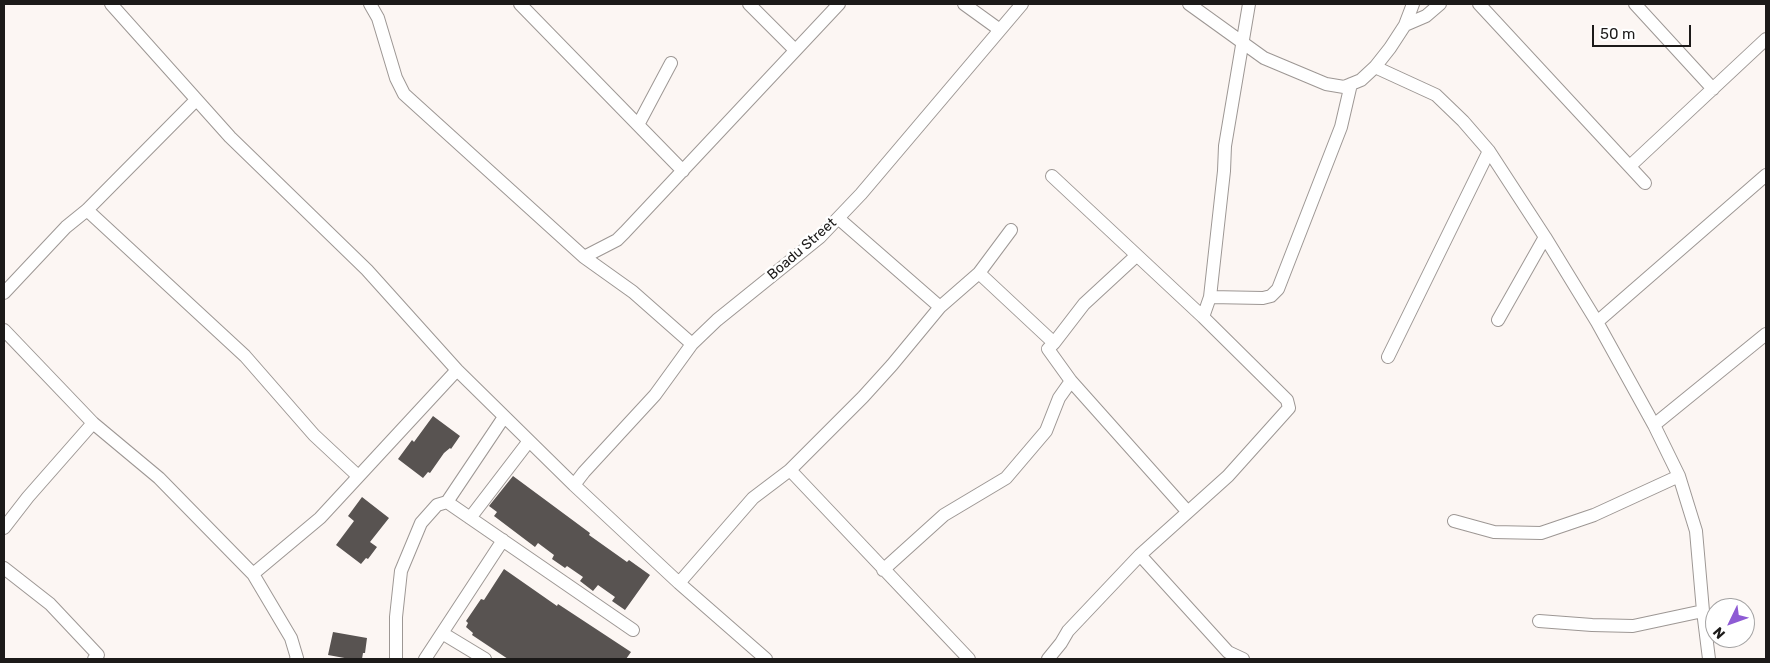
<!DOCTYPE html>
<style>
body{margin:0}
#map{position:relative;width:1770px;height:663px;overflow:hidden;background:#fcf6f3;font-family:Rubik,sans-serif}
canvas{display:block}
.frame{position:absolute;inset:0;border:5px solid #1c1a19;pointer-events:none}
.north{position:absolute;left:1705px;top:598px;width:50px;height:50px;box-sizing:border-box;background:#fff;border:1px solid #a4a3a3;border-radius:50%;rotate:228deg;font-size:14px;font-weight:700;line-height:20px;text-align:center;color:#1c1a19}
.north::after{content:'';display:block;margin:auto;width:18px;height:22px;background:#8e5bd4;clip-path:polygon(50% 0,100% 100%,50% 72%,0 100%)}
.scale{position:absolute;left:1592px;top:25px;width:99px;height:22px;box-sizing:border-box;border:2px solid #1c1a19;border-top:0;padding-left:6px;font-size:15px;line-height:18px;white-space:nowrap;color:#1c1a19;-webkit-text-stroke:4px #fff;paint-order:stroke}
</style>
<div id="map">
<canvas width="1770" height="663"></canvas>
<div class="frame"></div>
<div class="north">N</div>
<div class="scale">50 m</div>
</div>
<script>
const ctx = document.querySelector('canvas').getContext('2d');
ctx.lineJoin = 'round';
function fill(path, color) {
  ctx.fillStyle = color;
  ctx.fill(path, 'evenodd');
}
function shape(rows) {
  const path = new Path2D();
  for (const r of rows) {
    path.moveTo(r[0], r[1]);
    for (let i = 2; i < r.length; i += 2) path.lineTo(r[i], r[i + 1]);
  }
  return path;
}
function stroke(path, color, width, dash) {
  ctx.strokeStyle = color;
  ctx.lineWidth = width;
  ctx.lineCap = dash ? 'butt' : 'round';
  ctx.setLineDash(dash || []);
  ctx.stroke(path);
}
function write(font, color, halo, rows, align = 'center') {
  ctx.font = font + ' Rubik,sans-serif';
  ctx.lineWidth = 5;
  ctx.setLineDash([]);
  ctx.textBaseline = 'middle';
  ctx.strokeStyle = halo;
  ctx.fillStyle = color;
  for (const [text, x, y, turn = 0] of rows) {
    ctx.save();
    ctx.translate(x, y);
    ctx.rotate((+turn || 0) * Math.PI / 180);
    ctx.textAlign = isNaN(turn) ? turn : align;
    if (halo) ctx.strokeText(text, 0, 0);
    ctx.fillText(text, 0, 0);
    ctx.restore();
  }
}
fill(shape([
 [433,416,460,436,451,449,450,448,444,453,430,473,428,472,423,478,398,459,412,440,414,442],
 [513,476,590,533,589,535,627,562,629,560,650,575,625,610,612,601,615,597,598,585,593,591,580,581,583,577,567,566,565,568,552,559,554,555,538,543,535,547,494,516,497,512,489,506],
 [362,497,389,518,370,542,377,547,368,559,366,558,361,564,336,545,354,521,348,516],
 [504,569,557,606,558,604,631,652,626,659,508,659,472,635,473,633,466,627,468,623,466,621,481,599,484,600],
 [333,632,367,638,365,653,363,653,362,659,350,659,328,655]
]), '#585351');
const minor = shape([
 [111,4,230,137,367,270,457,370,574,485,679,583,766,659],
 [370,4,378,18,396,78,404,94,584,257,633,292,692,344],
 [520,4,683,171],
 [749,4,795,50],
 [964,4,1000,30],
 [1189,4,1264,58,1326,84,1344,87,1361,80,1375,67,1390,48,1405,25,1413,4],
 [1479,4,1645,183],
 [1635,4,1713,89],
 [1405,25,1426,16,1440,4],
 [1375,67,1436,95,1463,121,1489,151,1545,237,1597,322,1654,425,1679,476,1696,531,1703,611,1709,659],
 [638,125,671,63],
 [1630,166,1766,39],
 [87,210,245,356,314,435,358,476],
 [838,218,940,307],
 [584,257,617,240,625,232,839,4],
 [979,273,1054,343,1048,349,1071,381,1187,511],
 [4,293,66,227,87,210,196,100],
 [1210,297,1263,298,1271,296,1278,289,1341,127,1351,84],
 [1203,317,1210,297,1224,171,1225,146,1249,4],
 [1498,320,1545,237],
 [1597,322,1766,175],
 [4,330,93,423,159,478,253,574,291,638,297,658,296,659],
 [1054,343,1084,304,1136,256],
 [1388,357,1489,151],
 [1654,425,1766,334],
 [790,470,969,659],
 [574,485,584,472,655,395,692,344,717,320,820,237,861,194,1022,4],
 [447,502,504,417],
 [470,518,529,441],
 [1454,521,1494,532,1541,533,1594,515,1679,476],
 [4,528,28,497,93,423],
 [1140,555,1228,652,1243,659],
 [4,568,50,604,98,655,94,659],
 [883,570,944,515,1006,478,1046,431,1059,398,1071,381],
 [253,574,320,518,457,370],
 [679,583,753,498,790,470,863,397,892,365,940,307,979,273,1011,230],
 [1539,621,1592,625,1633,626,1703,611],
 [442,633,485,659],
 [396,659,396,617,401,571,421,523,437,505,447,502,633,630],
 [425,659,503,540],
 [1048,659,1061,643,1068,631,1140,555,1228,476,1289,408,1287,400,1203,317,1052,176]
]);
stroke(minor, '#9d9794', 14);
stroke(minor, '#fff', 12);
write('14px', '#1c1a19', '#fff', [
 ["Boadu Street",802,249,-41]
]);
</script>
